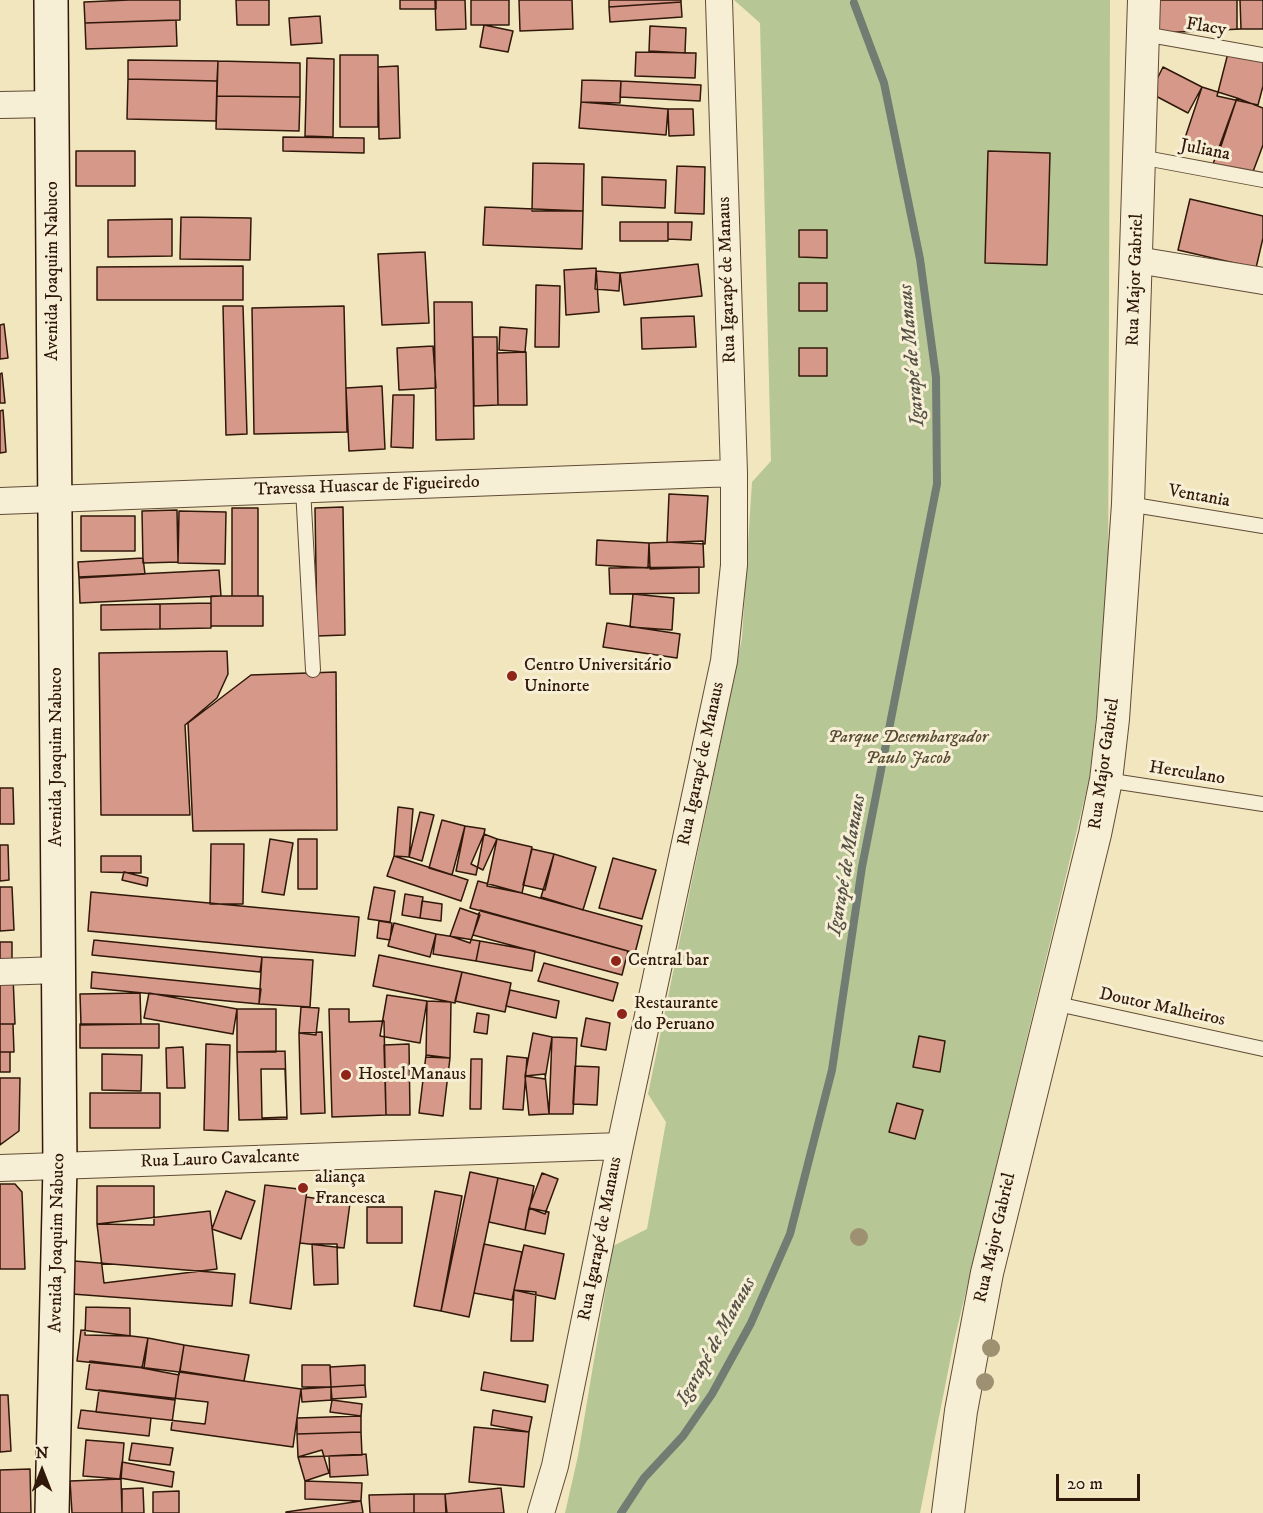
<!DOCTYPE html>
<meta charset="utf-8">
<style>
body{margin:0}
#map{position:relative;width:1263px;height:1513px;overflow:hidden;background:#f2e6be;font-family:"IM FELL DW Pica",serif}
canvas{display:block}
.north{position:absolute;left:12px;top:1441px;width:60px;height:60px;-webkit-text-stroke:4px #f7efd5;paint-order:stroke;rotate:0deg;font-size:16px;font-weight:700;line-height:24px;text-align:center;color:#30180a}
.north::after{content:'';display:block;margin:auto;width:21px;height:27px;background:#30180a;clip-path:polygon(50% 0,100% 100%,50% 72%,0 100%)}
.scale{position:absolute;left:1056px;top:1474px;width:84px;height:27px;box-sizing:border-box;border:3px solid #30180a;border-top:0;padding-left:8px;font-size:18px;line-height:21px;white-space:nowrap;color:#30180a;-webkit-text-stroke:4px #f7efd5;paint-order:stroke}
</style>
<div id="map">
<canvas width="1263" height="1513"></canvas>
<div class="north">N</div>
<div class="scale">20 m</div>
</div>
<script>
const ctx = document.querySelector('canvas').getContext('2d');
ctx.lineJoin = 'round';
function fill(path, color) {
  ctx.fillStyle = color;
  ctx.fill(path, 'evenodd');
}
function shape(rows) {
  const path = new Path2D();
  for (const r of rows) {
    path.moveTo(r[0], r[1]);
    for (let i = 2; i < r.length; i += 2) path.lineTo(r[i], r[i + 1]);
  }
  return path;
}
function stroke(path, color, width, dash) {
  ctx.strokeStyle = color;
  ctx.lineWidth = width;
  ctx.lineCap = dash ? 'butt' : 'round';
  ctx.setLineDash(dash || []);
  ctx.stroke(path);
}
function write(font, color, halo, rows, align = 'center') {
  ctx.font = font + ' "IM FELL DW Pica",serif';
  ctx.lineWidth = 6;
  ctx.setLineDash([]);
  ctx.textBaseline = 'middle';
  ctx.strokeStyle = halo;
  ctx.fillStyle = color;
  for (const [text, x, y, turn = 0] of rows) {
    ctx.save();
    ctx.translate(x, y);
    ctx.rotate((+turn || 0) * Math.PI / 180);
    ctx.textAlign = isNaN(turn) ? turn : align;
    if (halo) ctx.strokeText(text, 0, 0);
    ctx.fillText(text, 0, 0);
    ctx.restore();
  }
}
fill(shape([
 [734,0,1110,0,1108,609,1089,780,954,1341,920,1513,565,1513,578,1456,613,1246,647,1229,666,1122,648,1094,742,638,752,482,771,461,760,23]
]), '#b6c695');
stroke(shape([
 [621,1513,644,1478,683,1436,712,1394,751,1323,790,1234,832,1070,862,867,937,484,936,377,920,259,884,83,854,3]
]), '#717c72', 8);
const building = shape([
 [129,0,180,0,180,20,85,23,84,2,129,0],
 [236,0,269,0,269,25,237,25,236,0],
 [400,0,436,0,436,9,400,9,400,0],
 [435,0,465,0,466,29,436,30,435,0],
 [471,0,509,0,509,25,471,25,471,0],
 [519,0,572,0,573,29,520,31,519,0],
 [609,0,681,0,681,2,609,7,609,0],
 [1156,0,1240,0,1241,29,1158,33,1156,0],
 [1237,0,1263,0,1263,29,1237,29,1237,0],
 [681,2,682,17,610,22,609,7,681,2],
 [320,16,322,43,291,45,289,18,320,16],
 [176,20,177,46,86,49,85,23,176,20],
 [484,25,513,31,508,52,480,47,484,25],
 [650,26,686,28,685,53,649,51,650,26],
 [636,52,696,53,695,78,635,76,636,52],
 [1228,53,1263,61,1263,86,1258,105,1217,96,1228,53],
 [340,55,378,55,378,127,340,127,340,55],
 [307,58,334,59,333,137,305,136,307,58],
 [128,60,218,61,217,81,128,79,128,60],
 [218,61,300,63,300,97,217,96,218,61],
 [398,66,400,138,379,139,378,67,398,66],
 [1163,67,1202,87,1188,113,1150,93,1163,67],
 [128,79,217,81,216,121,127,119,128,79],
 [582,80,621,81,620,103,581,102,582,80],
 [621,81,701,85,700,101,620,97,621,81],
 [1202,87,1237,98,1217,158,1182,147,1202,87],
 [217,96,300,97,299,131,216,129,217,96],
 [1237,98,1263,108,1263,145,1251,177,1213,164,1237,98],
 [581,102,668,109,666,135,579,128,581,102],
 [668,109,693,109,694,135,669,136,668,109],
 [283,137,364,138,364,153,283,151,283,137],
 [76,151,135,151,135,186,76,186,76,151],
 [988,151,1050,153,1047,265,985,263,988,151],
 [533,163,584,164,583,211,532,211,533,163],
 [677,166,705,167,704,214,675,213,677,166],
 [602,177,666,180,665,208,602,205,602,177],
 [1190,199,1263,216,1263,238,1256,268,1178,250,1190,199],
 [485,207,583,211,582,249,483,245,485,207],
 [181,217,251,218,250,260,180,259,181,217],
 [172,219,172,256,108,257,108,220,172,219],
 [620,222,668,222,668,241,620,241,620,222],
 [668,222,692,222,691,240,668,239,668,222],
 [799,230,827,230,827,258,799,257,799,230],
 [425,252,429,323,382,325,378,254,425,252],
 [698,264,702,296,624,305,620,273,698,264],
 [243,266,243,300,97,300,97,267,243,266],
 [596,268,599,312,566,315,564,270,596,268],
 [596,271,620,273,619,291,595,289,596,271],
 [799,283,827,283,827,311,799,311,799,283],
 [536,285,560,286,559,347,535,347,536,285],
 [434,302,472,302,474,439,436,440,434,302],
 [223,306,243,306,247,434,226,435,223,306],
 [344,306,347,432,254,434,252,308,344,306],
 [694,316,696,347,642,349,641,318,694,316],
 [4,324,8,358,0,359,0,325,4,324],
 [500,327,527,329,525,352,499,350,500,327],
 [473,337,497,337,498,405,474,406,473,337],
 [433,346,436,388,399,390,397,348,433,346],
 [799,348,827,348,827,376,799,376,799,348],
 [526,352,527,405,498,405,497,353,526,352],
 [2,373,5,403,0,403,0,374,2,373],
 [382,386,385,449,349,451,346,388,382,386],
 [393,395,414,395,413,448,391,447,393,395],
 [3,410,6,452,0,453,0,411,3,410],
 [669,494,708,496,705,544,667,542,669,494],
 [343,507,345,635,317,636,315,508,343,507],
 [232,508,258,508,258,596,232,596,232,508],
 [177,510,178,562,143,563,142,511,177,510],
 [179,511,226,512,225,564,178,563,179,511],
 [81,516,135,516,135,551,81,551,81,516],
 [597,540,649,543,648,568,596,565,597,540],
 [703,541,704,567,650,569,649,543,703,541],
 [143,558,145,574,79,578,78,562,143,558],
 [699,567,699,593,610,594,609,568,699,567],
 [219,570,221,596,80,603,79,577,219,570],
 [633,594,674,598,672,630,630,627,633,594],
 [211,596,263,596,263,626,211,626,211,596],
 [211,603,211,628,160,629,160,604,211,603],
 [160,604,160,629,101,630,101,605,160,604],
 [607,623,680,634,677,658,603,647,607,623],
 [227,651,228,674,217,698,185,725,190,815,101,815,99,653,227,651],
 [336,672,337,830,193,831,188,723,251,675,336,672],
 [0,788,13,788,14,824,0,824,0,788],
 [398,807,413,809,409,857,394,856,398,807],
 [420,812,434,815,422,861,409,857,420,812],
 [442,820,465,826,452,875,429,868,442,820],
 [465,826,485,829,476,875,456,871,465,826],
 [484,834,497,839,483,870,471,864,484,834],
 [270,839,293,843,284,895,262,892,270,839],
 [298,839,317,839,317,889,298,889,298,839],
 [497,839,532,847,522,893,487,886,497,839],
 [211,844,244,844,243,904,210,904,211,844],
 [0,845,8,845,9,880,0,881,0,845],
 [532,849,554,854,545,890,523,885,532,849],
 [554,854,596,867,583,910,541,897,554,854],
 [101,856,141,856,141,873,101,872,101,856],
 [394,856,468,880,461,901,387,876,394,856],
 [613,858,656,870,642,919,599,908,613,858],
 [124,872,148,878,147,886,122,880,124,872],
 [478,881,642,926,635,953,470,908,478,881],
 [0,887,12,887,14,930,0,931,0,887],
 [374,887,395,891,390,922,368,919,374,887],
 [91,892,359,917,355,956,88,931,91,892],
 [405,894,423,897,420,918,402,915,405,894],
 [422,901,442,904,441,921,420,918,422,901],
 [460,908,480,915,470,943,450,936,460,908],
 [480,910,628,951,622,975,473,935,480,910],
 [379,921,392,923,390,940,377,938,379,921],
 [394,923,436,934,430,957,388,946,394,923],
 [436,934,480,941,476,961,433,954,436,934],
 [94,940,262,957,260,972,92,955,94,940],
 [480,941,535,951,532,971,476,961,480,941],
 [0,942,12,942,12,961,0,961,0,942],
 [379,955,462,972,455,1003,373,986,379,955],
 [262,957,313,960,310,1007,259,1004,262,957],
 [544,963,618,983,613,1001,538,981,544,963],
 [92,972,261,989,259,1004,91,988,92,972],
 [462,972,511,983,505,1012,455,1001,462,972],
 [0,976,13,976,15,1024,0,1024,0,976],
 [510,990,559,1001,556,1018,506,1006,510,990],
 [140,993,141,1024,81,1025,80,994,140,993],
 [149,993,237,1009,233,1034,144,1018,149,993],
 [387,995,427,1001,420,1043,380,1036,387,995],
 [427,1001,451,1002,450,1058,426,1057,427,1001],
 [301,1007,319,1008,316,1035,299,1033,301,1007],
 [237,1009,276,1009,276,1052,237,1052,237,1009],
 [329,1009,349,1009,349,1022,384,1021,386,1115,332,1117,329,1009],
 [477,1013,489,1015,487,1034,474,1032,477,1013],
 [586,1018,610,1023,606,1050,581,1046,586,1018],
 [0,1024,13,1024,14,1052,0,1052,0,1024],
 [80,1024,159,1024,159,1048,80,1048,80,1024],
 [322,1032,325,1113,301,1114,299,1033,322,1032],
 [533,1033,552,1037,545,1079,525,1076,533,1033],
 [919,1036,945,1041,940,1072,913,1067,919,1036],
 [552,1037,577,1038,573,1114,549,1114,552,1037],
 [206,1044,230,1045,228,1131,204,1130,206,1044],
 [409,1044,410,1115,386,1115,384,1045,409,1044],
 [183,1047,185,1088,167,1088,166,1048,183,1047],
 [285,1051,287,1119,239,1120,237,1052,285,1051],
 [0,1052,10,1052,10,1072,0,1072,0,1052],
 [102,1054,142,1055,141,1091,102,1090,102,1054],
 [426,1055,450,1058,443,1116,419,1113,426,1055],
 [507,1056,527,1058,523,1110,503,1109,507,1056],
 [471,1059,482,1059,481,1109,470,1109,471,1059],
 [575,1066,599,1067,597,1105,573,1104,575,1066],
 [261,1069,285,1069,287,1117,262,1118,261,1069],
 [545,1074,549,1114,529,1115,525,1076,545,1074],
 [0,1078,20,1078,19,1131,0,1145,0,1078],
 [90,1093,160,1093,160,1128,90,1128,90,1093],
 [897,1103,923,1110,915,1139,889,1132,897,1103],
 [470,1172,498,1178,469,1317,441,1311,470,1172],
 [542,1173,558,1179,545,1214,529,1208,542,1173],
 [498,1178,534,1186,525,1230,489,1222,498,1178],
 [0,1184,15,1184,22,1192,25,1269,0,1269,0,1184],
 [265,1185,307,1190,291,1309,250,1303,265,1185],
 [97,1186,154,1186,154,1225,97,1224,97,1186],
 [226,1191,255,1201,241,1239,212,1229,226,1191],
 [435,1191,462,1196,441,1311,414,1306,435,1191],
 [306,1197,350,1203,344,1248,300,1243,306,1197],
 [367,1207,402,1207,402,1243,367,1243,367,1207],
 [529,1208,549,1212,545,1234,525,1230,529,1208],
 [210,1211,217,1269,104,1283,97,1224,210,1211],
 [312,1244,337,1244,338,1284,314,1285,312,1244],
 [484,1244,522,1252,512,1300,474,1293,484,1244],
 [524,1245,564,1254,555,1299,514,1290,524,1245],
 [74,1261,235,1274,232,1306,72,1294,74,1261],
 [514,1290,536,1292,533,1341,511,1341,514,1290],
 [86,1307,130,1308,130,1336,85,1335,86,1307],
 [81,1330,148,1338,144,1368,77,1361,81,1330],
 [148,1338,184,1345,179,1375,142,1368,148,1338],
 [184,1345,249,1355,244,1381,180,1371,184,1345],
 [90,1361,179,1372,175,1400,86,1389,90,1361],
 [302,1365,330,1365,331,1387,302,1387,302,1365],
 [365,1365,365,1385,331,1387,330,1367,365,1365],
 [179,1372,301,1389,293,1447,171,1430,179,1372],
 [484,1372,548,1385,545,1402,481,1390,484,1372],
 [365,1385,366,1397,331,1399,331,1387,365,1385],
 [331,1387,332,1400,302,1402,301,1389,331,1387],
 [99,1390,208,1402,205,1424,96,1412,99,1390],
 [0,1395,8,1395,11,1451,0,1452,0,1395],
 [332,1400,362,1404,361,1416,330,1412,332,1400],
 [81,1410,151,1418,149,1436,78,1428,81,1410],
 [493,1410,532,1417,529,1432,491,1425,493,1410],
 [361,1416,361,1432,297,1434,297,1418,361,1416],
 [474,1427,529,1432,524,1487,469,1482,474,1427],
 [361,1432,362,1455,298,1457,297,1434,361,1432],
 [86,1440,124,1443,121,1479,83,1476,86,1440],
 [132,1443,173,1448,170,1465,129,1460,132,1443],
 [322,1450,329,1473,305,1481,298,1457,322,1450],
 [366,1454,368,1475,330,1477,329,1456,366,1454],
 [122,1462,174,1472,172,1487,120,1478,122,1462],
 [30,1469,31,1513,0,1513,0,1470,30,1469],
 [121,1479,122,1513,72,1513,70,1481,121,1479],
 [305,1481,362,1483,361,1501,305,1499,305,1481],
 [143,1488,144,1513,122,1513,122,1489,143,1488],
 [501,1488,504,1513,447,1513,445,1494,501,1488],
 [179,1491,179,1513,153,1513,153,1492,179,1491],
 [414,1494,445,1494,446,1513,414,1513,414,1494],
 [414,1494,414,1513,370,1513,369,1495,414,1494],
 [361,1501,363,1513,286,1513,286,1512,361,1501]
]);
fill(building, '#d69888');
stroke(building, '#30180a', 1.5);
const service = shape([
 [1144,34,1263,55],
 [1140,157,1263,180],
 [303,489,313,670],
 [1128,504,1263,526],
 [1106,780,1263,804],
 [1053,1003,1263,1049]
]);
const minor = shape([
 [0,105,52,104],
 [1137,260,1263,281],
 [0,501,734,473],
 [0,972,58,970],
 [0,1168,620,1146],
 [541,1513,555,1466,620,1146,724,661,734,565,734,473,719,0]
]);
const tertiary = shape([
 [948,1513,961,1411,987,1273,1095,834,1106,780,1113,719,1128,504,1144,0]
]);
const secondary = shape([
 [51,0,60,1166,52,1513]
]);
stroke(service, '#604c37', 16);
stroke(minor, '#604c37', 28);
stroke(tertiary, '#604c37', 34);
stroke(secondary, '#30180a', 36);
stroke(service, '#f7efd5', 14);
stroke(minor, '#f7efd5', 26);
stroke(tertiary, '#f7efd5', 32);
stroke(secondary, '#f7efd5', 33);
ctx.fillStyle = '#9d9172';
for (const [x, y] of [
 [859,1237],
 [991,1348],
 [985,1382]
]) {
  ctx.beginPath();
  ctx.arc(x, y, 9, 0, 2 * Math.PI);
  ctx.fill();
}
for (const [x, y, r, color] of [
 [512,676,6,"#8f2418"],
 [616,961,6,"#8f2418"],
 [622,1014,6,"#8f2418"],
 [346,1075,6,"#8f2418"],
 [303,1188,6,"#8f2418"]
]) {
  const dot = new Path2D();
  dot.arc(x, y, r, 0, 2 * Math.PI);
  ctx.fillStyle = color;
  ctx.fill(dot);
  stroke(dot, '#f7efd5', 2);
}
write('18px', '#30180a', '#f7efd5', [
 ["Flacy",1206,28,9],
 ["Juliana",1205,151,11],
 ["Avenida Joaquim Nabuco",53,271,-90],
 ["Rua Igarapé de Manaus",728,280,-92],
 ["Rua Major Gabriel",1136,280,-88],
 ["Travessa Huascar de Figueiredo",367,487,-2],
 ["Ventania",1199,497,10],
 ["Avenida Joaquim Nabuco",57,757,-90],
 ["Rua Igarapé de Manaus",702,764,-78],
 ["Rua Major Gabriel",1105,764,-82],
 ["Herculano",1187,774,9],
 ["Doutor Malheiros",1162,1008,12],
 ["Rua Lauro Cavalcante",220,1160,-2],
 ["Rua Major Gabriel",996,1238,-77],
 ["Rua Igarapé de Manaus",601,1239,-79],
 ["Avenida Joaquim Nabuco",58,1243,-89]
]);
write('18px', '#30180a', '#f7efd5', [
 ["Centro Universitário",524,666],
 ["Uninorte",524,687],
 ["Central bar",628,961],
 ["Restaurante",634,1004],
 ["do Peruano",634,1025],
 ["Hostel Manaus",358,1075],
 ["aliança",315,1178],
 ["Francesca",315,1199]
], 'left');
write('italic 18px', '#584c34', '#f7efd5', [
 ["Parque Desembargador",908,738],
 ["Paulo Jacob",908,759]
]);
write('italic 20px', '#565247', '#f7efd5', [
 ["Igarapé de Manaus",913,355,-95],
 ["Igarapé de Manaus",848,865,-80],
 ["Igarapé de Manaus",717,1342,-61]
]);
</script>
